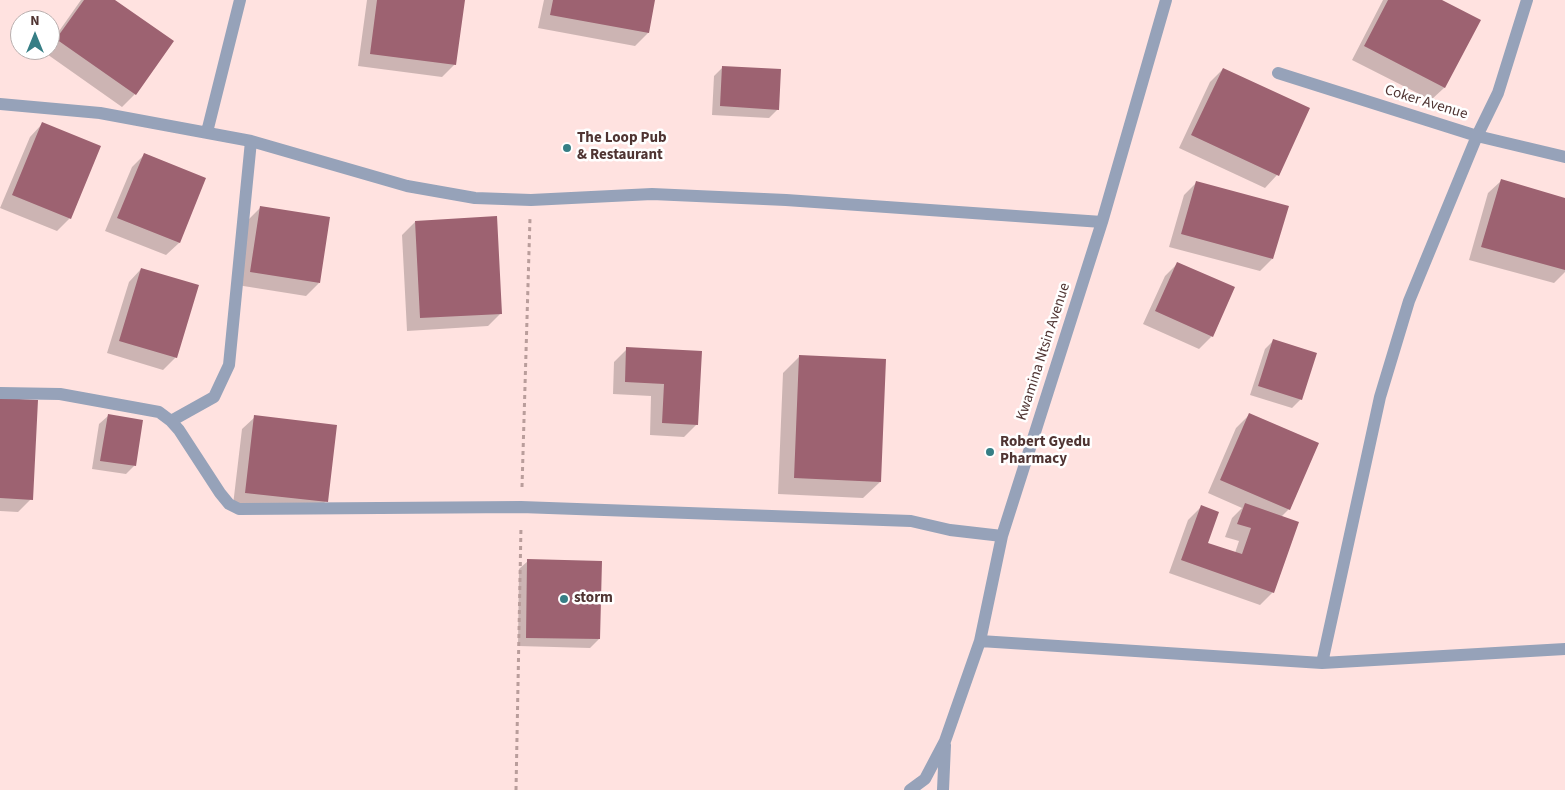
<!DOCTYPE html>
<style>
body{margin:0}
#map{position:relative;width:1565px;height:790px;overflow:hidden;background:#ffe2e0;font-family:"Source Sans 3",sans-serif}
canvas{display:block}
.north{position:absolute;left:10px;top:10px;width:50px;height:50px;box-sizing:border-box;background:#fff;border:1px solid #b9aead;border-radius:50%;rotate:0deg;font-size:14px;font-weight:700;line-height:20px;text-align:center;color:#4f3432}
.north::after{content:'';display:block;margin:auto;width:18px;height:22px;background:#367e85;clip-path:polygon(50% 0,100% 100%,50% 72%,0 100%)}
</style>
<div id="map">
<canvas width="1565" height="790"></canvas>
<div class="north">N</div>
</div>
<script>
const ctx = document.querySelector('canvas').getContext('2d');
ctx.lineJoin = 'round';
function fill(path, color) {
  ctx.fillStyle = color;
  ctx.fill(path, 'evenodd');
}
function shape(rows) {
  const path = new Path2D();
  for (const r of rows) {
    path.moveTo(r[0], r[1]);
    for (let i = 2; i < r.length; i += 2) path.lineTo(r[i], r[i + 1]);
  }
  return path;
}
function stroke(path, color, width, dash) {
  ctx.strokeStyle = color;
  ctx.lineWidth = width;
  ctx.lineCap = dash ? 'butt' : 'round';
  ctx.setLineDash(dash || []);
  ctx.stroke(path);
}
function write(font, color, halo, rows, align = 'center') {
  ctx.font = font + ' "Source Sans 3",sans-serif';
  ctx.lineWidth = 5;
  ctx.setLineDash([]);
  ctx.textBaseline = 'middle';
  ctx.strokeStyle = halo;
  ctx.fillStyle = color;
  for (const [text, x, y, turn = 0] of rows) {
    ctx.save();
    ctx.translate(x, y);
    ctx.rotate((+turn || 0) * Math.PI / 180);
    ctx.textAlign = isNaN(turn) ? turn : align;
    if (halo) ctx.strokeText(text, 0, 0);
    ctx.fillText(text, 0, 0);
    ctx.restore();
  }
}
fill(shape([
 [81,0,113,0,135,94,122,107,44,52,50,50,50,44],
 [367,0,464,0,455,64,442,77,358,66],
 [544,0,654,0,648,33,635,46,538,28],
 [1383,0,1440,0,1479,20,1444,88,1431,100,1352,60],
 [723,67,778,109,769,118,712,115,714,76],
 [1223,69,1309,109,1277,175,1265,188,1179,148,1210,82],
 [42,124,70,218,57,231,0,208,30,137],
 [145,154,205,179,179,243,166,255,105,231,132,167],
 [1501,181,1565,199,1565,272,1554,283,1469,260,1488,193],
 [1197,182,1272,259,1260,271,1169,247,1184,195],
 [261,207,319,283,306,296,237,285,248,220],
 [415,222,501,313,488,326,407,331,402,235],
 [1178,263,1212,336,1199,349,1143,324,1165,276],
 [141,269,176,357,163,370,107,353,129,282],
 [1273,341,1301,399,1292,408,1250,395,1265,349],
 [627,349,700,352,697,424,684,437,650,435,651,396,613,394,614,362],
 [800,356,880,482,863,498,778,494,783,373],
 [0,399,31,499,18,512,0,511],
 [1249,415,1289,509,1281,517,1273,592,1260,605,1169,573,1188,520,1201,507,1206,543,1235,553,1239,541,1225,537,1232,518,1242,508,1208,493,1236,428],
 [108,416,134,466,126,474,92,469,99,424],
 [255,417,326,501,314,514,233,505,242,429],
 [528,561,599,639,590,648,518,646,519,569]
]), '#0003');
fill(shape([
 [84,0,115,0,174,41,136,95,56,39],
 [377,0,465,0,456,65,370,54],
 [553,0,655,0,649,33,550,15],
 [1388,0,1442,0,1481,20,1445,88,1364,46],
 [722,66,781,69,779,110,720,106],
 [1223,68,1310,108,1279,176,1191,135],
 [42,122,101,146,71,219,12,195],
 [144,153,206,178,180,243,117,218],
 [1501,179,1565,198,1565,270,1481,247],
 [1196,181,1289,206,1273,259,1181,234],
 [260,206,330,217,320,283,250,272],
 [497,216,502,314,420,318,415,221],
 [1177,262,1235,287,1213,337,1155,311],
 [141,268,199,285,177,358,119,341],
 [1273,339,1317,353,1302,400,1258,386],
 [626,347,702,351,698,425,662,423,664,384,625,382],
 [799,355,886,359,881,482,794,478],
 [0,398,38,400,33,500,0,498],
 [1249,413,1319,443,1290,510,1220,480],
 [108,414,143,420,136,466,100,461],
 [254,415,337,425,328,502,245,493],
 [1245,503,1299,522,1274,593,1181,560,1201,505,1219,512,1208,543,1242,554,1251,528,1237,524],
 [527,559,602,561,600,639,526,638]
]), '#9d6271');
stroke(shape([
 [522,487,530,218],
 [516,790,521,526]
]), '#b99d9b', 3, [4, 4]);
stroke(shape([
 [1278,73,1477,136,1565,157],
 [0,104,100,113,251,141,407,186,475,198,531,200,652,194,786,200,1102,222],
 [207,132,240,0],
 [0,393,60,394,159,412,171,421,179,430,220,493,229,504,239,509,521,507,911,521,950,530,1002,536],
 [171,421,214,397,229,365,251,141],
 [980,641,1322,663,1565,649],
 [1322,663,1380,397,1409,301,1477,136,1498,93,1527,0],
 [910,790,925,779,945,741,980,641,1002,536,1102,222,1166,0],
 [943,790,945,745]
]), '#96a2b9', 12);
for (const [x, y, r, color] of [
 [567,148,5,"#367e85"],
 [990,452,5,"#367e85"],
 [564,599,5,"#367e85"]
]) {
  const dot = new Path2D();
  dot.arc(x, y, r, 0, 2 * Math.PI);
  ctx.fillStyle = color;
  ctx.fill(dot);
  stroke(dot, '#fff', 2);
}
write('15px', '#4f3432', '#fff', [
 ["Coker Avenue",1426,103,17],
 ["Kwamina Ntsin Avenue",1044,352,-72]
]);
write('bold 15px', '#4f3432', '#fff', [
 ["The Loop Pub",577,139],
 ["& Restaurant",577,156],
 ["Robert Gyedu",1000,443],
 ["Pharmacy",1000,460],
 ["storm",574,599]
], 'left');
</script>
